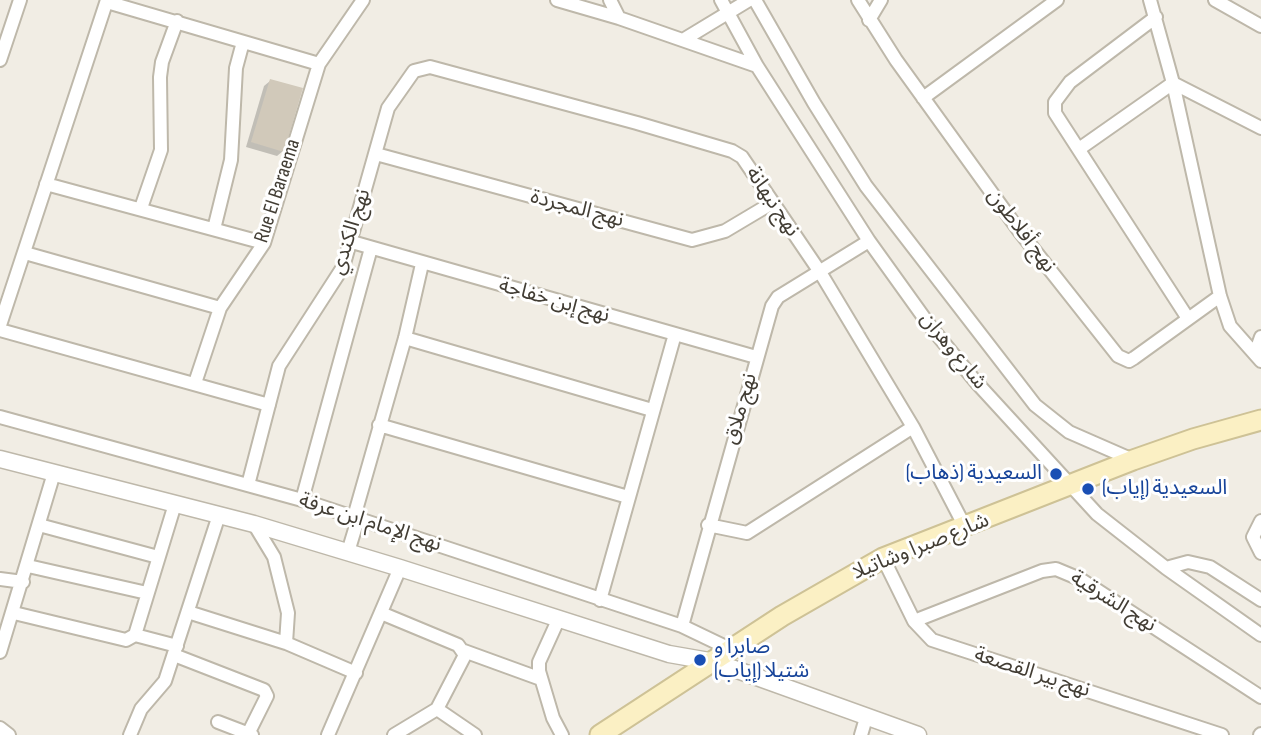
<!DOCTYPE html>
<meta charset="utf-8">
<style>
body{margin:0}
canvas{display:block;background:#f1ede4}
</style>
<canvas width="1261" height="735"></canvas>
<script>
const ctx = document.querySelector('canvas').getContext('2d');
ctx.lineJoin = 'round';
function fill(path, color) {
  ctx.fillStyle = color;
  ctx.fill(path, 'evenodd');
}
function shape(rows) {
  const path = new Path2D();
  for (const r of rows) {
    path.moveTo(r[0], r[1]);
    for (let i = 2; i < r.length; i += 2) path.lineTo(r[i], r[i + 1]);
  }
  return path;
}
function stroke(path, color, width, dash) {
  ctx.strokeStyle = color;
  ctx.lineWidth = width;
  ctx.lineCap = dash ? 'butt' : 'round';
  ctx.setLineDash(dash || []);
  ctx.stroke(path);
}
function write(font, color, halo, rows, align = 'center') {
  ctx.font = font + ' "Sofia Sans Condensed","Noto Sans Arabic",sans-serif';
  ctx.lineWidth = 6;
  ctx.setLineDash([]);
  ctx.textBaseline = 'middle';
  ctx.strokeStyle = halo;
  ctx.fillStyle = color;
  for (const [text, x, y, turn = 0] of rows) {
    ctx.save();
    ctx.translate(x, y);
    ctx.rotate((+turn || 0) * Math.PI / 180);
    ctx.textAlign = isNaN(turn) ? turn : align;
    if (halo) ctx.strokeText(text, 0, 0);
    ctx.fillText(text, 0, 0);
    ctx.restore();
  }
}
fill(shape([
 [270,81,283,151,277,156,246,147,264,86]
]), '#0003');
fill(shape([
 [270,79,303,88,284,152,251,142]
]), '#d1c9ba');
const minor = shape([
 [557,0,619,18,757,66],
 [610,0,619,18],
 [721,0,757,66,869,241,930,326,976,382,1097,514,1166,568,1261,635],
 [755,0,814,103,866,186,1035,405,1069,432,1133,460],
 [858,0,896,60,1020,232,1118,356,1129,361,1134,358,1220,296],
 [1150,0,1173,83,1220,296,1230,326,1261,361],
 [1215,0,1261,26],
 [107,2,319,64],
 [1156,17,1070,82,1055,102,1055,113,1187,317],
 [869,20,881,0],
 [683,40,749,0],
 [0,60,20,0],
 [923,98,1057,0],
 [1079,149,1173,83,1261,128],
 [376,154,692,240,725,231,772,203],
 [46,184,264,243],
 [141,208,161,150,160,77,162,62,177,21],
 [214,229,231,160,236,68,243,42],
 [352,242,756,357],
 [25,253,220,308],
 [0,325,107,0],
 [0,330,269,405],
 [405,338,652,410],
 [1255,354,1261,337],
 [195,383,220,308,264,243,319,64,363,0],
 [0,417,302,500,682,626,732,650],
 [379,425,628,497],
 [248,485,279,366,343,267,388,108,414,71,430,67,637,123,732,151,742,157,820,272,913,427,965,527],
 [302,500,371,248],
 [354,517,405,338,422,264],
 [1261,521,1253,537,1261,553],
 [254,524,274,557,288,613,286,643,356,673],
 [39,525,158,557],
 [708,525,747,533,913,427],
 [348,552,358,519],
 [883,558,914,621,932,640,1222,735],
 [28,566,147,593],
 [1166,568,1188,562,1210,567,1261,600],
 [0,579,23,582],
 [600,600,675,334],
 [188,612,286,643],
 [14,613,126,640,135,635,177,646],
 [381,613,458,645,465,655,437,709,394,735],
 [559,618,539,662,539,671,553,718,562,735],
 [914,621,1042,571,1056,569,1080,579,1261,697],
 [682,626,772,306,778,297,869,241],
 [135,635,175,504],
 [464,651,541,679],
 [0,652,54,473],
 [174,655,264,690,267,696,248,734],
 [437,709,475,735],
 [218,722,252,735],
 [0,728,9,735],
 [130,735,141,709,165,681,219,515],
 [328,735,400,568],
 [861,735,866,718],
 [1260,735,1261,734]
]);
const tertiary = shape([
 [0,459,254,524,400,568,669,654,715,662,918,735]
]);
const secondary = shape([
 [600,735,782,616,883,558,1133,460,1193,439,1261,420]
]);
stroke(minor, '#beb8aa', 16);
stroke(tertiary, '#beb8aa', 19);
stroke(secondary, '#cec296', 23);
stroke(minor, '#fff', 12);
stroke(tertiary, '#fff', 16);
stroke(secondary, '#fbf0c4', 19);
for (const [x, y, r, color] of [
 [1056,474,7,"#1a4fb4"],
 [1088,489,7,"#1a4fb4"],
 [700,660,7,"#1a4fb4"]
]) {
  const dot = new Path2D();
  dot.arc(x, y, r, 0, 2 * Math.PI);
  ctx.fillStyle = color;
  ctx.fill(dot);
  stroke(dot, '#fff', 2.5);
}
write('21px', '#423d34', '#fff', [
 ["Rue El Baraema",278,191,-72],
 ["نهج نبهانة",772,202,56],
 ["نهج المجردة",577,209,15],
 ["نهج أفلاطون",1021,231,53],
 ["نهج الكندي",351,232,-72],
 ["نهج إبن خفاجة",554,301,16],
 ["شارع وهران",953,351,51],
 ["نهج ملاق",741,409,-74],
 ["نهج الإمام ابن عرفة",370,523,18],
 ["شارع صبرا وشاتيلا",921,547,-22],
 ["نهج الشرقية",1113,602,32],
 ["نهج بير القصعة",1032,673,18]
]);
write('21px', '#164399', '#fff', [
 ["السعيدية (ذهاب)",1042,474,"right"],
 ["السعيدية (إياب)",1102,489],
 ["صابرا و",714,648],
 ["شتيلا (إياب)",714,672]
], 'left');
</script>
